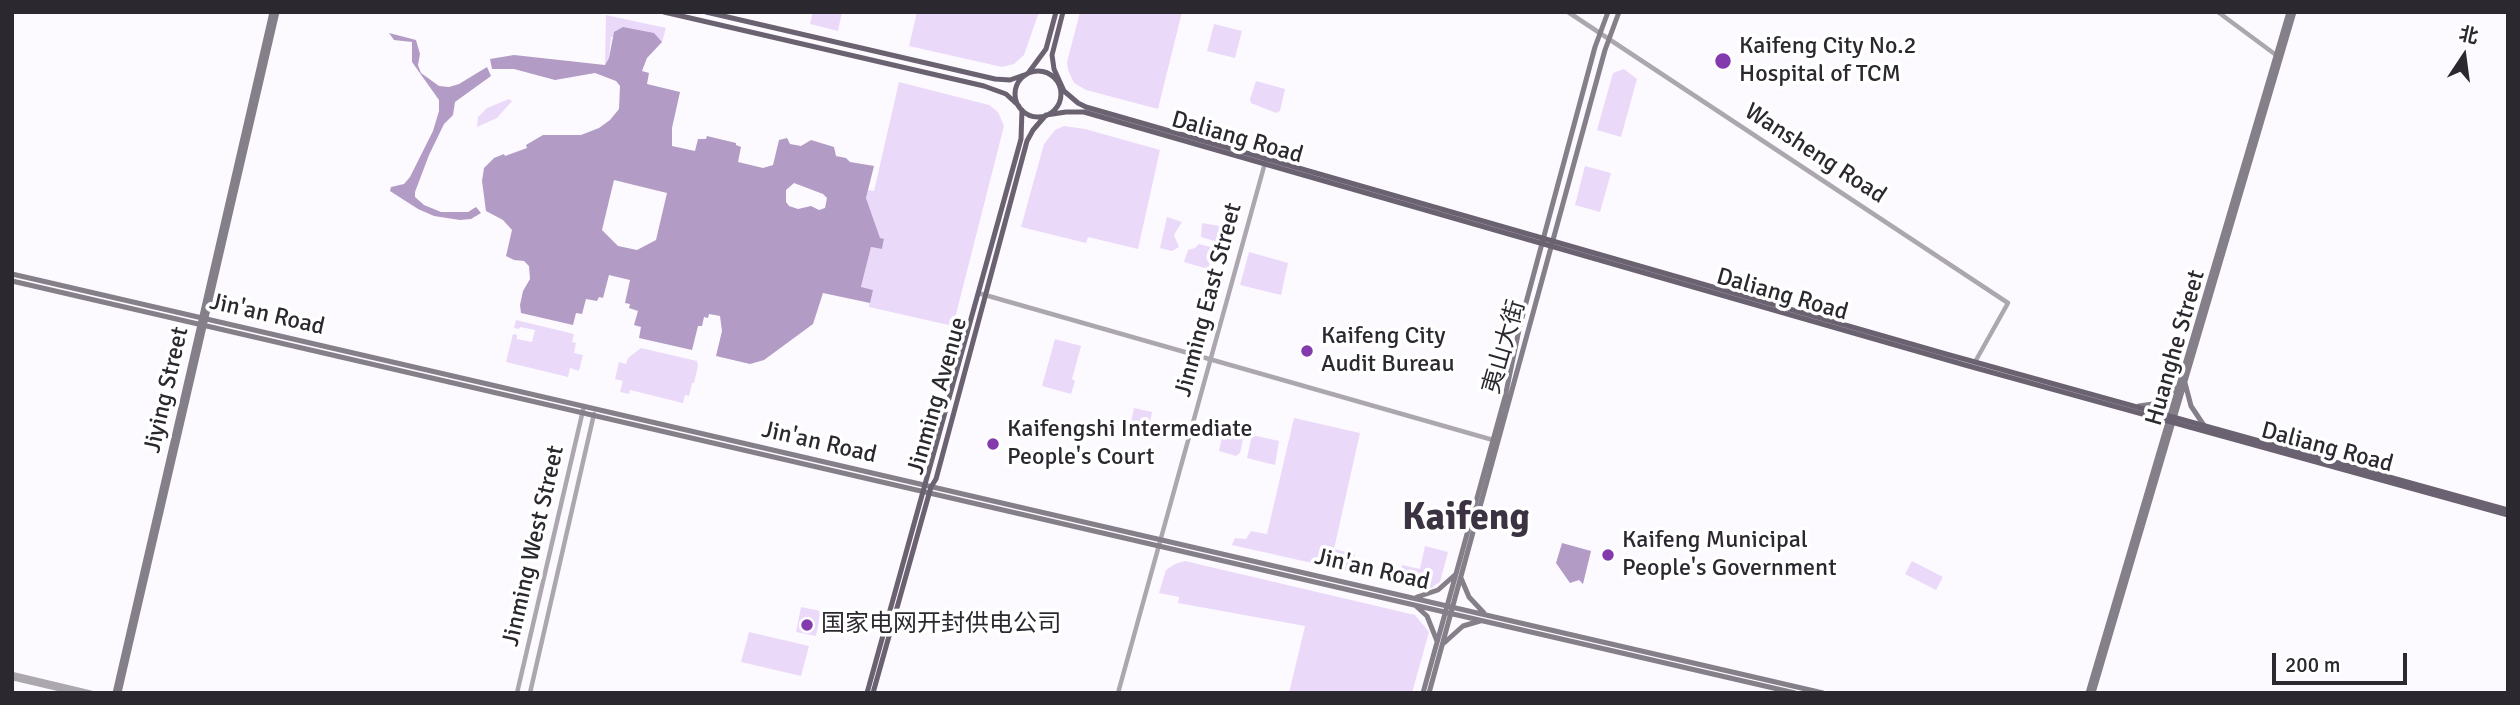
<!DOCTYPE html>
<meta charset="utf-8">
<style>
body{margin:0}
#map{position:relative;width:2520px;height:705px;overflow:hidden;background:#fcfafe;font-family:Signika,"Noto Sans SC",sans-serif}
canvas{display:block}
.frame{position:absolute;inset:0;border:14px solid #2c2830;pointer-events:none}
.north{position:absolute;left:2429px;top:21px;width:70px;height:70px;-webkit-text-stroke:5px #fff;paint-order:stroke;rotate:13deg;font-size:19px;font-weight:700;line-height:28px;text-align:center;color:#2c2830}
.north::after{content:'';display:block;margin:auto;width:24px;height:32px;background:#2c2830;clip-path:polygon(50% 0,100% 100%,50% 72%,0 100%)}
.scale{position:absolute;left:2272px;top:653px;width:135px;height:32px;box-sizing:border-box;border:4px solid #2c2830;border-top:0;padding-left:9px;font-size:21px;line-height:24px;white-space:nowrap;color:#2c2830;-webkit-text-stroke:5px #fff;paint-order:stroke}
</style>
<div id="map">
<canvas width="2520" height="705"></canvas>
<div class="frame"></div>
<div class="north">北</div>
<div class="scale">200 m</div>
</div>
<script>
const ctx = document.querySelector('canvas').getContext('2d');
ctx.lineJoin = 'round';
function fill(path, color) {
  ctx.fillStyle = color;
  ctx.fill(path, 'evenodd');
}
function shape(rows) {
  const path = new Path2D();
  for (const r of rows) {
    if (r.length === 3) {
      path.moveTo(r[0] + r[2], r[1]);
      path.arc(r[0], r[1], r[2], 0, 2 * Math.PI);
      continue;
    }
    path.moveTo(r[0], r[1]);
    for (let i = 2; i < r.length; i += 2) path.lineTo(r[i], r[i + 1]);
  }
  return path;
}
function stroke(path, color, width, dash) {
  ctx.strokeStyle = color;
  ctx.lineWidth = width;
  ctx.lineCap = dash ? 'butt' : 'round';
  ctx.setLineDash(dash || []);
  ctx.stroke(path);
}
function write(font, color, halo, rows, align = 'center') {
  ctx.font = font + ' Signika,"Noto Sans SC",sans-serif';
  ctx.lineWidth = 7;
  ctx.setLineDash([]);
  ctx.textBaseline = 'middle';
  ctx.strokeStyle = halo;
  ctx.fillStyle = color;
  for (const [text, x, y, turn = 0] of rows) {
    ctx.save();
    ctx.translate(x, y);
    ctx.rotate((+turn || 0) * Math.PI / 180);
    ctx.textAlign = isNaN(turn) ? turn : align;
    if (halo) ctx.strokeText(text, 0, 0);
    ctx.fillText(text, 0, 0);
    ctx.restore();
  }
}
fill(shape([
 [813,12,842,12,838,31,810,24],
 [917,12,1039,12,1024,55,1014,64,1002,67,909,46],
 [1080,12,1182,12,1158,109,1086,90,1074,83,1068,70,1067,62],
 [606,15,666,28,662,42,655,37,611,37,609,58,605,65],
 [1214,24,1242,31,1235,58,1207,51],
 [1624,69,1637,79,1621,137,1597,130,1613,73],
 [1256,81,1285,89,1280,111,1276,113,1251,103,1250,99],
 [899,82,989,105,998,112,1004,126,953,326,869,307,872,290,861,288,871,247,882,249,884,240,880,239,866,198,868,190,874,191],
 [509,99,512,101,497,118,477,127,478,117,487,108],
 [1064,126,1085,129,1160,150,1138,249,1088,237,1086,243,1021,227,1044,144,1055,130],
 [1585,166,1611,173,1600,212,1575,205],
 [1167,217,1182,222,1174,235,1179,247,1172,251,1160,248],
 [1202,223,1236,229,1233,240,1226,238,1224,244,1201,237],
 [1199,244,1214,248,1208,269,1184,262,1188,250,1195,248],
 [1249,252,1288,263,1281,295,1240,285],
 [516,320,574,334,572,342,576,343,574,353,583,355,579,371,570,368,568,377,506,362,513,334,517,335,517,339,532,342,535,330,520,327,519,329,514,328],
 [1055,339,1081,346,1072,379,1075,381,1071,394,1042,386],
 [641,348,697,361,698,366,694,383,692,383,689,396,685,395,683,403,630,390,629,394,620,392,623,381,615,379,619,362,626,364,628,358],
 [1134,408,1152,412,1148,431,1130,427],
 [1294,418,1360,433,1334,549,1355,554,1352,568,1371,573,1370,576,1232,545,1235,538,1246,539,1251,531,1267,534],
 [1224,428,1244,434,1240,453,1236,456,1219,451],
 [1252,435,1279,441,1275,465,1247,458],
 [1425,546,1448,552,1440,582,1426,591,1398,584,1402,565,1420,569],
 [1185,561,1415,615,1429,632,1412,693,1289,693,1305,626,1178,603,1179,597,1159,593,1166,570,1175,564],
 [1912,561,1943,577,1936,590,1905,574],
 [801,607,821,611,816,636,796,632],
 [749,632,809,646,801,676,741,662]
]), '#ebd9fa');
fill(shape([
 [623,27,654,33,662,42,647,58,642,71,649,73,647,84,680,92,672,128,672,146,695,151,698,139,706,139,707,136,736,143,736,145,741,147,738,162,763,168,773,165,779,140,787,138,790,144,801,146,811,140,834,147,836,156,846,158,850,162,874,166,866,198,880,238,884,239,882,249,871,247,861,287,873,290,870,303,823,293,813,324,764,360,750,364,716,356,722,331,720,316,709,314,708,318,704,317,702,326,698,326,692,350,639,338,641,327,634,325,638,311,629,308,630,304,625,303,630,280,609,275,603,298,599,297,597,301,586,299,582,314,576,313,573,325,521,313,520,305,523,291,530,279,529,266,524,261,514,260,506,256,512,230,503,220,486,211,482,181,484,168,494,158,504,154,505,156,527,148,526,145,543,135,581,135,599,128,610,120,619,109,620,86,616,81,595,73,555,80,514,69,492,69,490,59,514,55,605,65,609,58,614,32],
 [614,180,667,193,656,240,637,250,618,246,602,230],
 [794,183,823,194,827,198,825,208,819,210,811,206,798,209,789,206,786,202,786,190],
 [389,33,416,40,420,54,418,65,421,73,439,86,449,87,459,84,487,67,491,76,455,102,453,115,444,124,429,155,415,192,415,197,424,205,441,212,468,212,476,207,481,213,471,219,460,220,434,216,418,209,390,191,391,187,404,184,410,177,433,131,439,111,439,100,412,62,412,42,394,40],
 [1562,543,1591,551,1583,584,1579,580,1570,583,1556,563]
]), '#b29bc4');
stroke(shape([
 [1568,12,2008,303,1975,362],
 [2218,12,2276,55],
 [978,293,1493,440],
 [12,674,92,693],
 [12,678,76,693],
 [517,693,584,406],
 [530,693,594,414],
 [1118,693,1265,163]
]), '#aca7af', 4.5);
stroke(shape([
 [12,274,1823,693],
 [12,281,1795,693],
 [2185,383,2191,406,2205,427],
 [2139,406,2160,403,2175,388],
 [1461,578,1469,597,1484,613],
 [1417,597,1438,590,1456,574],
 [1416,606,1427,616,1437,641],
 [1444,643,1463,626,1480,621],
 [115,693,272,12],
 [119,693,277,12],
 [1423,693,1505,397,1520,325,1595,47,1608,12],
 [1429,693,1605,50,1619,12],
 [2088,693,2289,12],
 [2093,693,2294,12]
]), '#857f8a', 5);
stroke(shape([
 [664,12,984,86,1006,94,1019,106],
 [706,12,995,79,1010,80,1024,75],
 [1063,12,1052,55,1054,69,1064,91,1078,103,1086,107,1946,354,2508,510],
 [1038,94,23],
 [1029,72,1046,49,1056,12],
 [867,693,1021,139,1022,110],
 [873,693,931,487,936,479,1027,141,1033,130,1046,115,1066,112,1084,112,1965,365,2508,515]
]), '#6a6270', 5);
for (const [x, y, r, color] of [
 [1723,61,9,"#833aad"],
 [1307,351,7,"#833aad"],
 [993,444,7,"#833aad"],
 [1608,555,7,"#833aad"],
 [807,625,7,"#833aad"]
]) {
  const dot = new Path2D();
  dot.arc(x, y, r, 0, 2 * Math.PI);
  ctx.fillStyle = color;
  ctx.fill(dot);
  stroke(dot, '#fff', 2.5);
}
write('24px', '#2c2830', '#fff', [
 ["Kaifeng City No.2",1739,47],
 ["Hospital of TCM",1739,75],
 ["Kaifeng City",1321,337],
 ["Audit Bureau",1321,365],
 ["Kaifengshi Intermediate",1007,430],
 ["People's Court",1007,458],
 ["Kaifeng Municipal",1622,541],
 ["People's Government",1622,569],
 ["国家电网开封供电公司",821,625]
], 'left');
write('24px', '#2c2830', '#fff', [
 ["Daliang Road",1237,138,16],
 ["Wansheng Road",1815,154,33],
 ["Daliang Road",1782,295,16],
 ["Jinming East Street",1209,300,-75],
 ["Jin'an Road",267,315,13],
 ["夷山大街",1505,347,-74],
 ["Huanghe Street",2176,348,-74],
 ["Jiying Street",167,390,-77],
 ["Jinming Avenue",938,396,-74],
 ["Jin'an Road",819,443,13],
 ["Daliang Road",2327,448,15],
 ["Jinming West Street",534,546,-77],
 ["Jin'an Road",1372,570,13]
]);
write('bold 38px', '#3b3342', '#fff', [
 ["Kaifeng",1466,519]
]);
</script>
